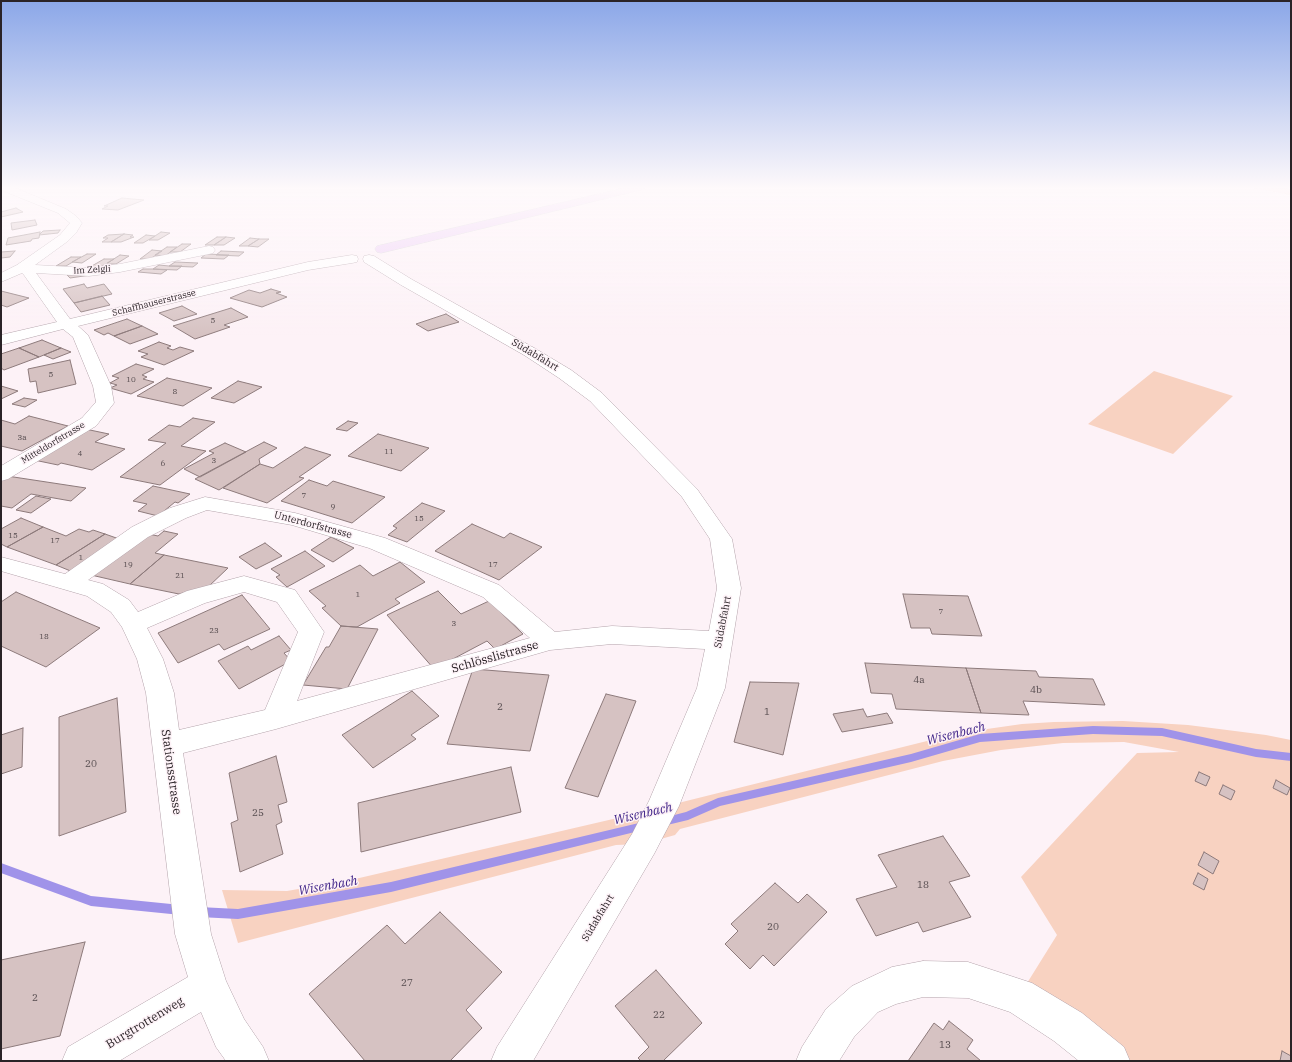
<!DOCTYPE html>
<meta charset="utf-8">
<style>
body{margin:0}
#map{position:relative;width:1292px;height:1062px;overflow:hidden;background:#fdf2f7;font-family:"IBM Plex Serif",serif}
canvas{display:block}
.frame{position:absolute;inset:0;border:2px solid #2a2327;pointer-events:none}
</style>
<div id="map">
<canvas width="1292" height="1062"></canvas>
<div class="frame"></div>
</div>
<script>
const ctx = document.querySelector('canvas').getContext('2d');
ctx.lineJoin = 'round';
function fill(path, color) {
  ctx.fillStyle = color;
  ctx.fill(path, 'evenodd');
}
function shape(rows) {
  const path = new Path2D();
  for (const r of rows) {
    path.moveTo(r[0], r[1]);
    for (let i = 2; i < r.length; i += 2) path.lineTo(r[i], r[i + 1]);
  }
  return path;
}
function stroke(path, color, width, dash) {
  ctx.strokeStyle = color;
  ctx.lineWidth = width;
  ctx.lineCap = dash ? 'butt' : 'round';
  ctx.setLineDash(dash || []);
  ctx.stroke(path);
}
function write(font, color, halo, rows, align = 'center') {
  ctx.font = font + ' "IBM Plex Serif",serif';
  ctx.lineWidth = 3;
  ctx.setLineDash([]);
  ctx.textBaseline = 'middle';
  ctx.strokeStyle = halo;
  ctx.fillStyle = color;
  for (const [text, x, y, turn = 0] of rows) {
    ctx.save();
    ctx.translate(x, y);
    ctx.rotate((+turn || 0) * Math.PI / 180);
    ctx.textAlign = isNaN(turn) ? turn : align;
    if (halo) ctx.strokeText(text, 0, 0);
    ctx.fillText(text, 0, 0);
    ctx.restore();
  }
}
fill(shape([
 [1248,187,1291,189,1291,195],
 [1154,371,1233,396,1173,454,1088,424],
 [1123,721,1188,725,1266,735,1291,740,1291,1061,1110,1061,1019,996,1057,935,1021,877,1137,753,1179,752,1124,742,1063,743,1001,750,943,761,680,829,675,835,643,844,616,845,238,943,222,890,287,891,355,879,626,816,927,741,987,729,1022,724,1054,722]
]), '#f8d2c1');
fill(shape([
 [1093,726,1162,728,1256,749,1291,753,1291,761,1256,757,1162,736,1093,734,980,742,911,762,720,806,688,820,663,826,659,825,658,822,659,819,686,812,718,798,911,754,980,734,1093,726],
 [643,822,647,823,648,826,647,829,643,830,391,892,238,919,199,917,195,916,193,912,195,908,199,907,238,909,391,882,643,822],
 [1,863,91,896,181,905,185,906,186,910,185,914,181,915,91,906,1,873,1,863]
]), '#a093e9');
const building = shape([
 [122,198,144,200,118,210,102,209,108,206,104,206,122,198],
 [16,208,23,212,1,217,1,212,16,208],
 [35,220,37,225,12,230,11,223,35,220],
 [60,230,58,233,39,235,43,231,60,230],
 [40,232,39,238,32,239,31,241,6,245,8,238,40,232],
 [161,232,170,233,158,240,149,240,161,232],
 [124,234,111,242,102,242,108,238,103,238,108,235,124,234],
 [124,234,133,235,130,237,134,237,121,242,111,242,124,234],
 [146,235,155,236,143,243,134,243,146,235],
 [217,237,226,237,214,245,205,245,217,237],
 [226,237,235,238,224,245,214,245,226,237],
 [250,238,259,239,248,246,239,246,250,238],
 [259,239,269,239,258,247,248,246,259,239],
 [182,244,191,244,180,252,170,252,182,244],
 [167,247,177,247,165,256,155,255,167,247],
 [152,250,162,251,150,259,140,259,152,250],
 [15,251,10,257,1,258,1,252,15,251],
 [221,251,244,252,239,256,216,255,221,251],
 [87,254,96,254,82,263,72,262,87,254],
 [206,254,229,255,224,259,201,258,206,254],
 [120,255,129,256,116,264,106,264,120,255],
 [71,257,81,257,66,266,56,266,71,257],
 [104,259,114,259,99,268,90,267,104,259],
 [175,262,198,263,193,267,169,266,175,262],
 [159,265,169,266,182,266,177,270,153,269,159,265],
 [143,269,153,269,167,270,161,274,138,272,143,269],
 [98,274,70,278,67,275,98,274],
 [84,284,87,288,104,284,112,294,74,303,63,289,84,284],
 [271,289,281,292,276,293,287,297,262,307,230,298,249,290,260,293,271,289],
 [1,291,29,298,7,307,1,305,1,291],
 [102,296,110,305,81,312,74,303,102,296],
 [182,306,197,314,174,321,159,313,182,306],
 [231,308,248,317,224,325,230,327,195,339,173,326,231,308],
 [446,314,459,322,428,331,416,324,446,314],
 [127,319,142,326,114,336,108,333,104,335,94,330,127,319],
 [142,326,158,334,130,344,114,336,142,326],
 [42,340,61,348,39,357,19,348,42,340],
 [159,342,171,346,167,348,173,350,180,347,194,351,164,365,141,357,148,354,138,351,159,342],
 [19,348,39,357,4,370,1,368,1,354,19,348],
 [61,348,71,352,53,359,44,355,61,348],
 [70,360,76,384,38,393,36,381,30,382,28,369,70,360],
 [136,364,154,369,142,375,147,377,143,379,154,382,131,394,110,388,117,385,110,383,119,378,112,376,136,364],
 [167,378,212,388,183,406,137,396,167,378],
 [238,381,262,387,234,403,211,398,238,381],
 [1,386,18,391,1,399,1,386],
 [24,398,37,400,25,407,12,404,24,398],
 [29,416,68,426,22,451,1,446,1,420,15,424,29,416],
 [193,418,215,422,181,446,206,451,160,485,120,477,166,443,148,440,169,425,180,427,193,418],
 [348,421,358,423,347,431,336,429,348,421],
 [85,429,109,434,95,442,125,449,92,470,61,463,58,465,34,460,85,429],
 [378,434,429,448,401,471,348,456,378,434],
 [264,442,277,448,259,459,260,464,219,490,195,479,264,442],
 [225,443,246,452,200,477,184,469,214,453,209,451,225,443],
 [305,447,331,455,299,477,304,478,267,503,223,488,260,464,273,468,305,447],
 [7,476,86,488,71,501,31,494,12,508,1,506,1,480,7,476],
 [309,480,327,486,333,481,385,497,352,523,281,501,309,480],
 [153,486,190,494,178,503,175,502,158,516,138,511,147,504,133,501,153,486],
 [36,496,51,499,31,513,16,510,36,496],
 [422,503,445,511,407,542,388,535,397,528,393,526,422,503],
 [21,518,43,527,7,547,1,544,1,529,21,518],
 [472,524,504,538,510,533,542,547,499,580,435,551,472,524],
 [43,527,66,536,79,529,89,532,93,530,105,534,56,565,7,547,43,527],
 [164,531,178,534,155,553,164,555,130,584,91,575,144,533,158,536,164,531],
 [105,534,122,540,73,572,56,565,105,534],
 [331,537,354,548,333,562,311,550,331,537],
 [265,543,282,556,256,569,239,557,265,543],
 [305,551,325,566,287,587,276,577,280,575,271,569,305,551],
 [164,555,228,568,208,587,179,594,130,584,164,555],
 [400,562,425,582,395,599,400,603,357,627,341,626,322,608,326,606,309,591,360,565,373,576,400,562],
 [438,591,461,614,489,601,523,634,495,649,487,641,434,669,387,615,438,591],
 [16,592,100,628,46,667,1,646,1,602,16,592],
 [903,594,968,596,982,636,932,634,930,628,911,628,903,594],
 [242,595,270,629,224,650,219,644,178,663,158,633,242,595],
 [341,626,378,629,347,689,303,685,326,647,329,647,341,626],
 [279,636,291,650,284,653,291,661,239,689,218,661,248,646,251,650,279,636],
 [865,663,966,668,981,713,896,709,892,694,871,693,865,663],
 [966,668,1036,671,1039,677,1093,679,1105,705,1023,701,1029,715,981,713,966,668],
 [473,669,549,675,530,751,447,744,473,669],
 [750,682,799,683,783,755,734,742,750,682],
 [412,691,439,716,411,735,416,739,373,768,342,735,412,691],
 [606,694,636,701,598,797,565,788,606,694],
 [117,698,126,812,59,836,59,717,117,698],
 [863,709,867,717,887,713,893,723,842,732,833,714,863,709],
 [23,728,22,767,1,774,1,735,23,728],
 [276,756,287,802,278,805,282,822,276,825,283,854,240,872,231,823,238,820,229,773,276,756],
 [511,767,521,812,361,852,358,803,511,767],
 [1199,772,1210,777,1206,786,1195,781,1199,772],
 [1276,780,1290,788,1287,795,1273,788,1276,780],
 [1223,785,1235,791,1231,800,1219,794,1223,785],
 [943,836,970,876,949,882,971,917,923,932,918,922,876,936,856,899,897,887,878,855,943,836],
 [1204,852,1219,861,1213,874,1198,865,1204,852],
 [1198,873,1208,879,1204,890,1193,884,1198,873],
 [775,883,798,903,807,894,827,912,774,966,763,955,750,969,725,944,738,931,731,924,775,883],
 [440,912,502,972,466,1010,482,1028,450,1061,365,1061,309,994,387,925,405,944,440,912],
 [85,942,60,1036,1,1049,1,960,85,942],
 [656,970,702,1023,663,1061,641,1061,638,1058,649,1047,615,1006,656,970],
 [949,1021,973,1040,967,1049,981,1061,908,1061,934,1023,943,1030,949,1021],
 [1282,1051,1291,1056,1291,1061,1280,1061,1282,1051]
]);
fill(building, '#d6c2c2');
stroke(building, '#8d7a7b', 1);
const minor = shape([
 [1,187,13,187,66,209,76,216,82,223,76,233,68,241,35,265,89,268,120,264,209,246,213,247,215,250,213,253,209,254,120,272,89,276,36,273,70,319,308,262,352,255,357,256,358,259,357,262,352,263,308,270,78,326,88,335,111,386,114,403,96,426,8,479,1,481,1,466,82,418,96,402,93,386,73,337,63,329,1,345,1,335,57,322,24,275,22,273,1,282,1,273,17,265,60,235,70,223,58,213,1,190,1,187],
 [369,255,374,256,411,279,536,349,571,370,602,393,697,489,732,539,741,588,725,688,679,806,654,854,533,1061,491,1061,497,1047,632,834,649,801,697,688,705,649,612,644,550,650,276,729,183,753,211,934,226,981,244,1019,263,1047,269,1061,226,1061,216,1047,201,1012,119,1061,62,1061,68,1047,188,977,175,934,146,693,137,659,122,627,111,612,87,596,1,571,1,557,65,574,132,527,170,508,205,497,295,513,385,538,499,585,555,632,612,626,709,631,717,588,710,539,682,497,590,401,559,378,524,355,401,285,364,262,363,259,364,256,369,255],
 [207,510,292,525,369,548,483,597,530,638,297,701,324,632,295,590,244,576,187,591,138,612,129,600,103,584,88,580,148,537,186,518,207,510],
 [244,592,277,602,298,632,265,710,179,730,174,693,163,659,147,628,205,603,244,592],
 [923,961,968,962,1032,983,1082,1013,1124,1047,1130,1061,1079,1061,1054,1041,1010,1012,968,998,923,997,896,1004,878,1012,854,1037,839,1061,796,1061,802,1047,826,1009,852,986,892,967,923,961]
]);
const major = shape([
 [628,187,646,187,641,190,381,253,377,252,375,249,377,246,381,245,628,187]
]);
stroke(minor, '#b4a3ab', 1);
stroke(major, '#d4d3d4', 1);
fill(minor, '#fff');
fill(major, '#eed0f7');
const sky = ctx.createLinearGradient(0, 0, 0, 336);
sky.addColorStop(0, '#8ba7e8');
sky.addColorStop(0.56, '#fef9fb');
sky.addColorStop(1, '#fef9fb00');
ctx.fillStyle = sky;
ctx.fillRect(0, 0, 1292, 336);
write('8px', '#554b4e', null, [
 ["5",213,321],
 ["5",51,375],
 ["10",131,380],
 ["8",175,392],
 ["3a",22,438],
 ["11",389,452],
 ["4",80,454],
 ["3",214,461],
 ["6",163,464],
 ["7",304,496],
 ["9",333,507],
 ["15",419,519],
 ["15",13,536],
 ["17",55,541],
 ["1",81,558],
 ["19",128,565],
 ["17",493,565],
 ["21",180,576],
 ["1",358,595],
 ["7",941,612],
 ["3",454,624],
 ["23",214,631],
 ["18",44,637]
]);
write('9px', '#2a2327', '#fdf2f7', [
 ["Im Zelgli",92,270,-3],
 ["Schaffhauserstrasse",154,303,-14],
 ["Mitteldorfstrasse",53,443,-31]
]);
write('10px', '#2a2327', '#fdf2f7', [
 ["Südabfahrt",535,355,31],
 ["Unterdorfstrasse",313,525,15],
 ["Südabfahrt",723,622,-79],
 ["Südabfahrt",598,918,-59]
]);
write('10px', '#554b4e', null, [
 ["4a",919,680],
 ["4b",1036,690],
 ["2",500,707],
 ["1",767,712],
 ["20",91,764],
 ["25",258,813],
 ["18",923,885],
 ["20",773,927],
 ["27",407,983],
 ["2",35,998],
 ["22",659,1015],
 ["13",945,1045]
]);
write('12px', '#2a2327', '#fdf2f7', [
 ["Schlösslistrasse",495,657,-16],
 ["Stationsstrasse",171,772,82],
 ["Burgtrottenweg",145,1023,-31]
]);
write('italic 13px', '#43278a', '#fdf2f7', [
 ["Wisenbach",956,734,-14],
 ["Wisenbach",643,814,-13],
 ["Wisenbach",328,886,-10]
]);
</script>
